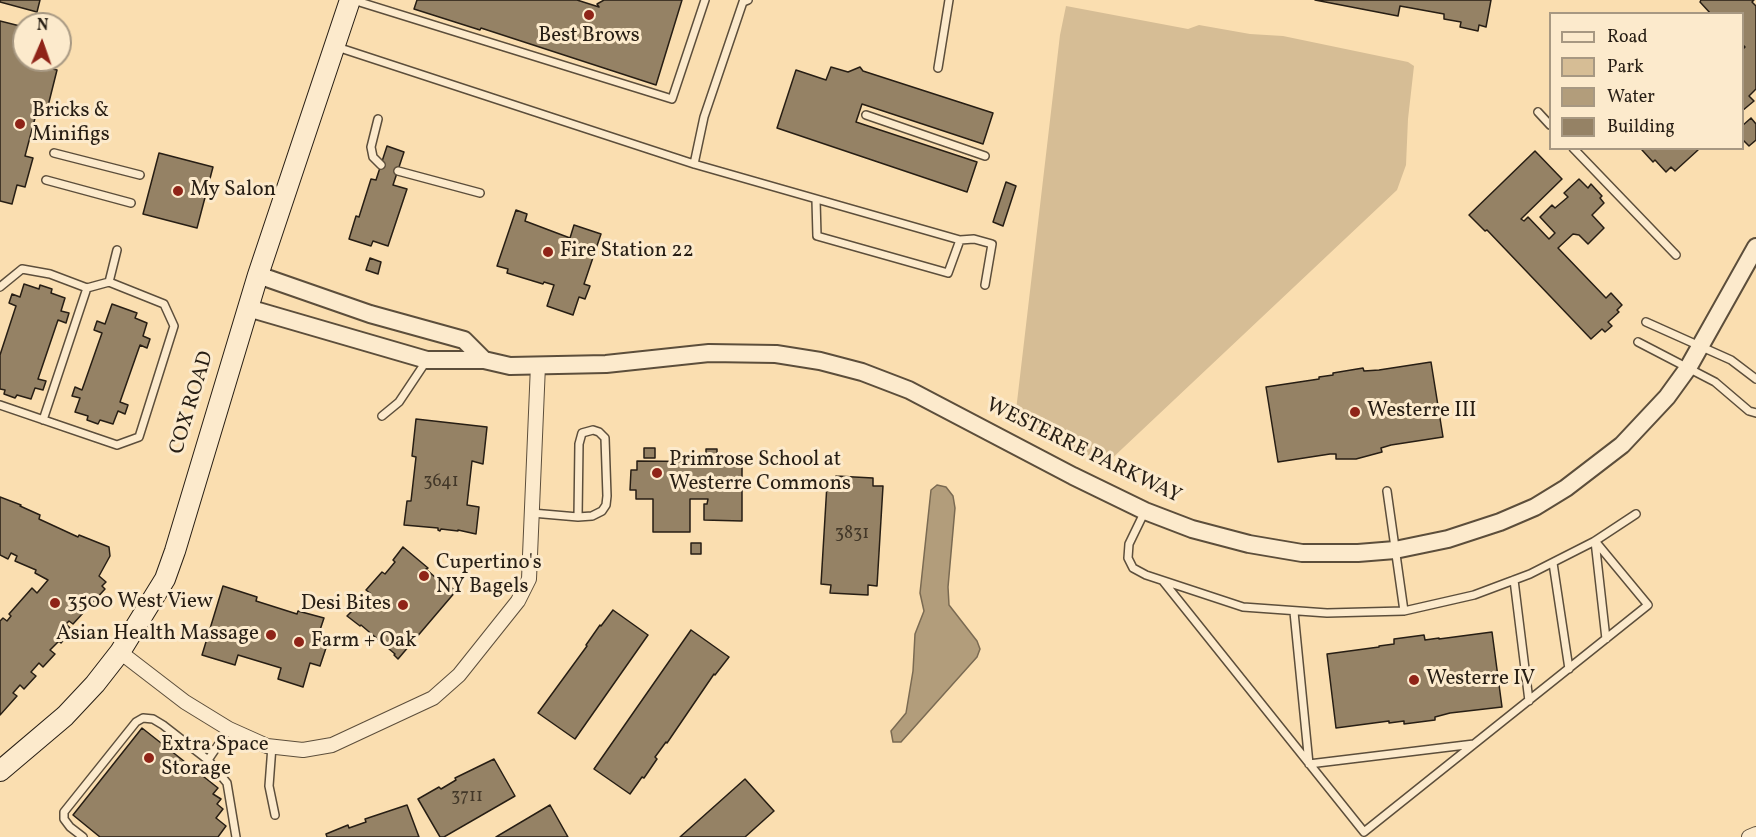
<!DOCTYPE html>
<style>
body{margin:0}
#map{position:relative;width:1756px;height:837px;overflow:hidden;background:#fadeb0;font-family:Vollkorn,serif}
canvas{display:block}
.legend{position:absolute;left:1549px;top:12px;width:195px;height:138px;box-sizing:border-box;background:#fceacc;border:2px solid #a79882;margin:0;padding:8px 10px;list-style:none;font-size:18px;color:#271e14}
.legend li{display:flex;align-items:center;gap:12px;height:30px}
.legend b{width:30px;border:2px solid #a79882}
.north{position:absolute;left:12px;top:12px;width:60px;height:60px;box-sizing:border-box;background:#fceacc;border:2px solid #a79882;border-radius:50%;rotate:2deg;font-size:16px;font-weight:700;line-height:24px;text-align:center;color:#271e14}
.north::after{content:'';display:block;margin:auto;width:21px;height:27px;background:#8f2418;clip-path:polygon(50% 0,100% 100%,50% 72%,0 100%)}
</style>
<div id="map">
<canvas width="1756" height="837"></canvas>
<ul class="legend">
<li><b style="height:8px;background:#fceacc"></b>Road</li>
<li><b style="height:16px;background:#d6bd95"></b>Park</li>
<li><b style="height:16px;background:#b29d7b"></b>Water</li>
<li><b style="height:16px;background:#958265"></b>Building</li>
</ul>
<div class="north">N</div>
</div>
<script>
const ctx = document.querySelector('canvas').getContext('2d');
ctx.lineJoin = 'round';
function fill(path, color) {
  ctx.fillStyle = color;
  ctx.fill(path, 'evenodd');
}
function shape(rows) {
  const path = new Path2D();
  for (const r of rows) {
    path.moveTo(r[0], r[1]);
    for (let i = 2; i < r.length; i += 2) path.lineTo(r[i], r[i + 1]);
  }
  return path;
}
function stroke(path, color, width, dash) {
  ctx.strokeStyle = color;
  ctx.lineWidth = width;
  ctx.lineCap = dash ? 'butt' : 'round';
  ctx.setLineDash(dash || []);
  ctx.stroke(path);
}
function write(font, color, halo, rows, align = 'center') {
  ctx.font = font + ' Vollkorn,serif';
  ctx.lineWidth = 6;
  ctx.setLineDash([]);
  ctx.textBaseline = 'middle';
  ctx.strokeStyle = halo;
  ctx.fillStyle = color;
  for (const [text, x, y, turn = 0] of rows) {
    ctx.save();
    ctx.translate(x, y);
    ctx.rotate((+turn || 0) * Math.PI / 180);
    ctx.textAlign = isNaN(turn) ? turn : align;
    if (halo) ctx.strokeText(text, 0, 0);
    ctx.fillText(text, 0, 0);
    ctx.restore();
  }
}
fill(shape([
 [1066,6,1188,29,1199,25,1250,34,1283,36,1408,62,1414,66,1408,119,1406,165,1397,190,1106,464,1015,419,1060,35]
]), '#d6bd95');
const water = shape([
 [937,485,946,487,953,496,955,508,948,587,949,605,977,641,980,649,977,657,901,742,893,742,891,731,906,713,913,671,915,634,924,611,920,593,931,490,937,485]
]);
fill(water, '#b29d7b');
stroke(water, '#7a6a52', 1.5);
const building = shape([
 [0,0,40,0,37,12,0,2,0,0],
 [417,0,577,0,599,7,597,4,604,0,682,0,656,85,481,28,480,30,414,9,417,0],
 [1315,0,1491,0,1486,27,1479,25,1478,31,1460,27,1461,22,1444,19,1444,14,1400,6,1398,16,1315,0],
 [1701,0,1754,0,1752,2,1756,6,1756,89,1749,96,1754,101,1742,111,1742,50,1745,47,1742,44,1742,14,1711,14,1700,2,1701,0],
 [0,21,24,27,24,60,51,60,49,68,57,70,48,106,39,103,25,156,33,158,25,187,17,185,12,204,0,201,0,21],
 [831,67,848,72,860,67,863,71,993,113,983,144,862,104,856,122,977,162,967,192,777,128,796,70,826,80,831,67],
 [1751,118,1756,124,1756,140,1749,146,1742,139,1742,126,1751,118],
 [387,146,404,152,393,185,407,189,388,246,373,241,371,246,349,239,356,216,359,217,371,179,376,180,387,146],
 [1644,148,1696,148,1698,150,1675,171,1671,167,1666,172,1655,160,1653,162,1642,150,1644,148],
 [1535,151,1562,179,1521,219,1524,221,1528,217,1549,239,1555,233,1540,217,1552,205,1555,208,1568,197,1564,193,1579,179,1588,188,1591,184,1602,196,1600,198,1604,203,1592,215,1604,228,1588,244,1579,235,1573,234,1558,248,1606,298,1611,293,1622,305,1617,310,1619,312,1608,322,1612,326,1605,332,1602,329,1591,339,1487,230,1485,231,1469,215,1535,151],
 [159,153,213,167,197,228,143,214,159,153],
 [1006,182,1016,186,1003,226,993,222,1006,182],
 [516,210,527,214,525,221,570,238,574,225,601,234,584,284,590,286,585,299,579,297,573,315,547,306,554,285,544,282,543,284,507,273,508,269,497,266,516,210],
 [370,258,381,262,378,274,366,270,370,258],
 [24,284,39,289,40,285,52,289,51,293,65,298,61,311,69,313,66,323,58,320,38,379,46,381,43,390,35,388,31,399,17,395,15,398,4,394,5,390,0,389,0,355,16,306,9,303,12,294,20,297,24,284],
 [112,304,137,313,135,318,147,323,143,336,150,339,147,348,140,345,120,402,128,405,125,414,118,411,113,424,100,420,98,424,87,420,88,416,75,412,80,398,72,396,75,387,82,390,102,333,94,330,97,321,105,324,112,304],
 [1431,362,1443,437,1391,445,1381,448,1382,452,1356,459,1336,459,1336,454,1330,454,1278,462,1266,387,1319,379,1319,377,1333,375,1333,373,1363,368,1364,371,1379,370,1431,362],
 [416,419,487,427,483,464,472,461,467,505,479,507,476,534,458,530,458,531,441,529,440,531,438,530,438,528,404,525,407,501,411,501,416,457,412,456,416,419],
 [644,448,655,448,655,458,644,458,644,448],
 [706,449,717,449,717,459,706,459,706,449],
 [637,461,742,462,742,521,704,520,704,504,707,504,708,499,690,499,690,532,653,532,653,499,636,499,636,490,630,490,631,470,637,470,637,461],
 [836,476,873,478,873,486,883,486,877,586,868,585,868,595,830,593,831,585,821,584,827,484,835,484,836,476],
 [0,497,21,505,20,506,40,515,39,519,78,537,79,535,109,547,110,556,99,576,106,582,102,586,105,589,73,624,69,621,66,624,72,630,61,643,59,641,50,650,55,654,43,667,39,663,31,672,36,676,24,689,20,685,13,693,17,696,0,715,0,621,3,618,7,621,11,616,9,614,32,588,37,593,48,580,35,573,36,570,15,561,17,556,11,553,8,559,0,555,0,497],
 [691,543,701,543,701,554,691,554,691,543],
 [403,547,428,568,426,569,437,579,439,577,451,589,452,588,456,591,398,659,394,655,395,654,361,625,360,626,347,616,370,593,366,590,382,572,385,574,395,562,393,560,403,547],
 [223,586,257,597,256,601,297,614,298,611,324,618,318,636,329,639,320,666,310,663,303,687,278,679,281,668,238,655,235,665,202,655,223,586],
 [613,610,648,635,575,739,538,713,587,646,586,645,600,625,601,626,613,610],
 [691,630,729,657,715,675,714,674,667,743,666,742,655,757,657,759,644,778,642,777,630,794,594,769,691,630],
 [1492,632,1502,707,1450,713,1435,717,1435,720,1404,724,1404,721,1389,723,1389,721,1336,728,1327,654,1379,647,1379,646,1394,644,1394,639,1424,635,1425,640,1439,638,1439,639,1492,632],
 [142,728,218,788,213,794,221,799,217,804,223,809,216,818,226,826,218,837,100,837,73,815,142,728],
 [494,759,515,796,444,837,440,837,418,799,439,787,441,789,456,780,455,778,494,759],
 [745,779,774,811,745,837,680,837,745,779],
 [407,805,419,837,327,837,326,834,348,825,349,828,366,822,365,819,407,805],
 [550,805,568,837,496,837,550,805]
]);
fill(building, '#958265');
stroke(building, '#271e14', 1.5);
const service = shape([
 [353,0,672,99,705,0],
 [337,47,694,164,960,240,974,239,992,244,985,285],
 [938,68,949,0],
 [1538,112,1550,125],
 [866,115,985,156],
 [378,119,371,147,373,157,381,165],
 [1573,148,1676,255],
 [54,153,140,175],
 [694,164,704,117,743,2,748,0],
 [398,171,480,193],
 [46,180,131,203],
 [816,200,817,236,948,273,960,240],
 [109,282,117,250],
 [0,287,22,269,50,274,87,288,109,282,164,304,174,326,139,437,117,445,0,405],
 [1646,322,1731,360,1756,379],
 [1638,342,1715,382,1749,411,1756,413],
 [382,416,399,402,427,360],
 [43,420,87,288],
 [1387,491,1404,611],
 [1145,511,1129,544,1128,558,1133,568,1146,575,1243,607,1327,613,1404,611,1474,595,1530,574,1595,541,1636,514],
 [532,513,578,517,592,516,602,511,606,505,607,496,605,438,599,432,593,430,582,433,579,444,578,517],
 [1595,541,1606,639],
 [1553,563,1569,669],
 [1514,580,1529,701],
 [1163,581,1364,832,1648,605,1595,541],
 [1294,612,1309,764,1474,744],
 [272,746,269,786,275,815],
 [208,760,229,729],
 [83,837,70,827,64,819,64,812,136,722,143,718,153,719,163,725,208,760,227,783,236,837]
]);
const minor = shape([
 [120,652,185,702,229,729,267,746,303,750,332,745,433,698,459,675,518,601,529,579,538,365],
 [1749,837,1756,834]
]);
const tertiary = shape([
 [258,275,370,314,464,340,484,360],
 [248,308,427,360,484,360,510,366,606,364,709,353,776,354,820,361,862,372,909,390,1073,476,1145,511,1192,529,1249,544,1302,553,1358,553,1395,550,1448,539,1500,522,1535,507,1566,488,1622,445,1667,397,1688,368,1756,247]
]);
const secondary = shape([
 [0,771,65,716,95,684,120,652,165,579,175,551,258,275,350,0]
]);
stroke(service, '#5c4e3b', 10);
stroke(minor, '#5c4e3b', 16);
stroke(tertiary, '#5c4e3b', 20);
stroke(secondary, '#271e14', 22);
stroke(service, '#fceacc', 7);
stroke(minor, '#fceacc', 14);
stroke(tertiary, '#fceacc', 16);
stroke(secondary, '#fceacc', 20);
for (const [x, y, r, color] of [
 [589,15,6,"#8f2418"],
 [20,124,6,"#8f2418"],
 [178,191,6,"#8f2418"],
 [548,252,6,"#8f2418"],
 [1355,412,6,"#8f2418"],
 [657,473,6,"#8f2418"],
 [424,576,6,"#8f2418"],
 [55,603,6,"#8f2418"],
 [403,605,6,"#8f2418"],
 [271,635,6,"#8f2418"],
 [299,642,6,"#8f2418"],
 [1414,680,6,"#8f2418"],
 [149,758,6,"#8f2418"]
]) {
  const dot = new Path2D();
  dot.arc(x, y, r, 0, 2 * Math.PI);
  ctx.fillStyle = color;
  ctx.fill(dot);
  stroke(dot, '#fceacc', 2);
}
write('18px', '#423728', null, [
 ["3641",441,483],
 ["3831",852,535],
 ["3711",467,798]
]);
write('21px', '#271e14', '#fceacc', [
 ["Best Brows",589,37,"center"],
 ["Bricks &",32,112],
 ["Minifigs",32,136],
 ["My Salon",190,191],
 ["Fire Station 22",560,252],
 ["Westerre III",1367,412],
 ["Primrose School at",669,461],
 ["Westerre Commons",669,485],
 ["Cupertino's",436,564],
 ["NY Bagels",436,588],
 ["3500 West View",67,603],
 ["Desi Bites",391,605,"right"],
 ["Asian Health Massage",259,635,"right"],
 ["Farm + Oak",311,642],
 ["Westerre IV",1426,680],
 ["Extra Space",161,746],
 ["Storage",161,770]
], 'left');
write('21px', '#271e14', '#fceacc', [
 ["COX ROAD",193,403,-73],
 ["WESTERRE PARKWAY",1083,452,26]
]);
</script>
